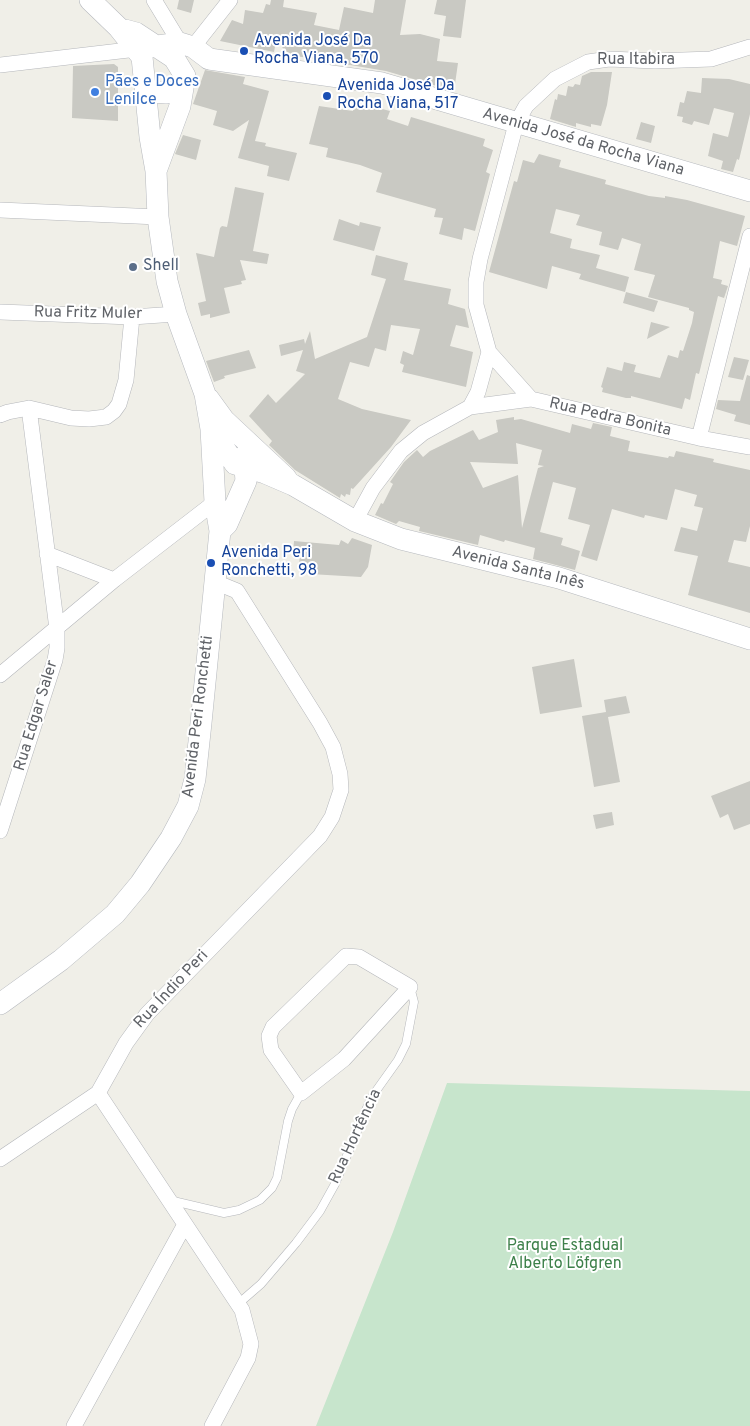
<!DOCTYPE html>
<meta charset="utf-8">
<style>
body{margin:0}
canvas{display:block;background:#f0efe8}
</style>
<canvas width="750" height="1426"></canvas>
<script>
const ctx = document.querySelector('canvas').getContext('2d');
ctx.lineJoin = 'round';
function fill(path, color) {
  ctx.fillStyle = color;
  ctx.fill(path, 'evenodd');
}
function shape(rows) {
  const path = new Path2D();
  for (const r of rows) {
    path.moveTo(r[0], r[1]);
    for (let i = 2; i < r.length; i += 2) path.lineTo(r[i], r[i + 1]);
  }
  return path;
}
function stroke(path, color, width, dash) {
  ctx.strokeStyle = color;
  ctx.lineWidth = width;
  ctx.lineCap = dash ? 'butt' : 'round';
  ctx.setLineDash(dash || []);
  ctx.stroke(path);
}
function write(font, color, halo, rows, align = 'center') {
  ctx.font = font + ' Overpass,sans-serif';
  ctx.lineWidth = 4;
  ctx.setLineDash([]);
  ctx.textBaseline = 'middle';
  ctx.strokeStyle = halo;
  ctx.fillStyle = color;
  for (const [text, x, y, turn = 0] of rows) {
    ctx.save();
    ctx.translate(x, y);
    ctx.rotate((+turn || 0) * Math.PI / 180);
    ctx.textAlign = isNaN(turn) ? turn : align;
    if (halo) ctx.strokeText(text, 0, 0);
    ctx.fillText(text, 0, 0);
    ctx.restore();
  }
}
fill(shape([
 [447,1083,750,1091,750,1426,316,1426,393,1232]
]), '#c7e5cc');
fill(shape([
 [179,0,194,0,191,13,177,9],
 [271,0,284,0,283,7,317,13,314,25,339,30,344,7,373,13,375,0,406,0,400,35,420,34,440,39,437,61,458,63,454,91,386,71,290,55,276,41,274,52,220,41,232,20,243,24,245,10,263,13,266,4,270,5],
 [437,0,466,0,461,38,443,36,446,16,434,14],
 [114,64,118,67,118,121,72,118,73,66],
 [205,70,245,77,243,84,269,91,255,141,266,143,265,146,297,153,289,181,267,176,269,166,238,158,249,120,233,131,213,125,217,111,193,104],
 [591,72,612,72,607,105,601,126,591,124,591,127,576,123,576,127,550,119,555,99,557,100,558,94,566,96,568,86,573,87,575,84,580,85,582,76],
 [702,78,729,79,750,84,750,114,739,160,737,159,733,172,721,169,723,161,708,156,713,133,728,137,734,113,714,108,709,125,694,121,692,125,682,122,683,117,677,116,680,102,684,103,687,91,701,93],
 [355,102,390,111,387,119,408,126,411,117,485,139,483,146,493,150,486,172,490,174,475,231,464,228,462,240,439,234,443,218,434,217,436,209,376,192,382,173,360,165,326,157,328,148,309,144,319,106,353,111],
 [641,122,655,126,651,143,636,139],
 [183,135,201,140,196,160,175,154],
 [539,154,561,160,559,167,606,180,605,184,649,196,665,198,665,196,687,200,745,216,737,246,720,241,713,278,722,280,721,284,728,286,724,298,718,296,699,374,696,373,690,400,685,398,682,409,631,396,631,398,626,398,602,392,603,388,601,387,607,367,622,371,624,362,636,365,634,372,660,378,668,355,678,358,680,350,683,351,692,323,694,312,689,310,689,308,648,297,655,275,634,270,641,244,622,238,618,250,599,245,602,232,576,225,580,215,556,209,550,233,572,239,570,248,600,255,596,268,629,277,625,292,579,279,581,274,552,266,547,289,489,272,514,181,517,182,523,160,534,163],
 [235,187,264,193,253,251,269,254,267,264,240,260,246,280,241,281,242,284,224,288,230,313,210,318,210,314,201,316,198,303,206,301,196,253,214,257,220,228,222,226,227,227],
 [339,219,359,226,360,222,381,227,374,251,333,240],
 [376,255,408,263,404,280,451,289,448,304,465,309,469,328,456,325,450,346,473,352,466,387,402,372,404,365,400,363,403,351,413,355,420,329,391,325,386,351,375,348,369,367,350,362,338,399,362,409,411,420,391,447,353,489,351,488,350,495,346,494,345,497,341,494,340,498,295,470,269,445,272,441,249,416,268,394,276,403,305,374,296,371,303,350,281,356,279,345,304,339,305,344,310,331,315,359,367,337,386,279,371,275],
 [626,292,658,301,654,312,623,303],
 [651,322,670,327,647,339],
 [249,350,256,368,224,376,225,378,214,382,206,361],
 [734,357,749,360,743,380,728,377],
 [747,375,750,376,750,425,734,421,736,415,716,409,718,400,740,401],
 [514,417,514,420,521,419,570,433,572,424,591,429,593,423,612,427,610,436,630,441,628,451,668,458,669,456,674,457,676,451,714,459,713,462,750,470,750,526,746,542,734,540,728,562,750,567,750,613,688,595,698,556,674,551,681,527,697,531,703,508,694,506,697,495,675,489,667,520,645,515,644,518,612,509,597,561,581,556,590,525,568,519,576,488,553,482,540,532,563,538,561,545,580,551,575,570,533,559,535,548,505,540,504,542,480,535,478,545,419,531,420,527,399,521,396,524,375,515,381,503,383,504,393,484,390,482,404,462,417,450,423,457,430,451,473,430,479,440,498,432,496,420],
 [516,443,542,450,538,465,544,466,538,468,522,528,518,475,483,488,470,462,518,464],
 [352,538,372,545,368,567,361,577,310,574,311,566,299,565,300,554,293,554,294,541,339,545,341,540,348,544],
 [574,659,582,707,540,714,532,667],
 [626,696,630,713,608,717,620,782,594,787,582,716,606,712,604,700],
 [750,781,750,824,734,830,728,814,720,818,711,796],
 [612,812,614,825,596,829,593,815]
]), '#c9c9c3');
const lane = shape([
 [169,1200,224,1213,239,1210,260,1200,272,1188,277,1178,288,1121,292,1109,301,1093],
 [238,1304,261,1284,296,1243,320,1211,335,1184,371,1098,398,1060,406,1044,414,1002,410,987]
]);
const street = shape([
 [154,0,180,43],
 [193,47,230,0],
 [0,65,137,49],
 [0,210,158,217],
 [0,312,132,317,176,314],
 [531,399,489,352,476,305,476,282,480,259,516,124,526,106,555,79,588,62,609,59,655,61,711,59,750,47],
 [470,407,478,392,489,352],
 [0,415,8,412,29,408,71,418,89,419,106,417,114,411,119,404,126,380,132,317],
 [699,438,750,236],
 [355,521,373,488,401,451,423,433,470,407,531,399,699,438,750,447],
 [47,554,114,580],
 [0,675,114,580,215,502],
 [0,831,55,660,57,648,57,629,29,408],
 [346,956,359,957,410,987,344,1059,301,1093,271,1050,269,1036,273,1027,346,956],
 [0,1159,98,1093],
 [74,1426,184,1226],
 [212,1426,248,1358,251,1344,242,1310,98,1093,126,1043,147,1014,320,836,332,817,341,790,340,774,333,747,320,723,237,591,215,582]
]);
const secondary = shape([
 [90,0,118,27,142,57,150,137,156,171,158,217,167,281,176,314,205,394,211,429,235,464,265,473,293,485,355,521,401,539,559,578,750,639],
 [125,30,136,33,174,58,185,76,180,106,156,171],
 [150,47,180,43,193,47,209,59],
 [209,59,382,83,750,191],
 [145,87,154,92,166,93,176,92,183,86],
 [208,398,224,420,286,478],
 [220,531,227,524,246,481,244,456],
 [0,1004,61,960,115,914,140,884,171,838,188,806,195,779,201,723,220,531,215,502,211,429]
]);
stroke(lane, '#b5b7bb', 9);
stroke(street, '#b5b7bb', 16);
stroke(secondary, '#b6b9be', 22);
stroke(lane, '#fff', 8);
stroke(street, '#fff', 15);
stroke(secondary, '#fff', 21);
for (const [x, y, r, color] of [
 [244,51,5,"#1a4fb4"],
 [95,92,5,"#3f7fe0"],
 [327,96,5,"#1a4fb4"],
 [133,267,5,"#5c6f8a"],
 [211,563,5,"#1a4fb4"]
]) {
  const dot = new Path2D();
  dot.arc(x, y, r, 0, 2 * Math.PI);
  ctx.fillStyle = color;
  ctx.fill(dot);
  stroke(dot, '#fff', 2);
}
write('16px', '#164399', '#fff', [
 ["Avenida José Da",254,42],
 ["Rocha Viana, 570",254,60],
 ["Avenida José Da",337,87],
 ["Rocha Viana, 517",337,105],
 ["Avenida Peri",221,554],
 ["Ronchetti, 98",221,572]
], 'left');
write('16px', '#5f6267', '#fff', [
 ["Rua Itabira",636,61],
 ["Avenida José da Rocha Viana",583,143,16],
 ["Rua Fritz Muler",88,314,1],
 ["Rua Pedra Bonita",610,418,13],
 ["Avenida Santa Inês",518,569,14],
 ["Rua Edgar Saler",37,716,-73],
 ["Avenida Peri Ronchetti",199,717,-83],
 ["Rua Índio Peri",172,990,-47],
 ["Rua Hortência",356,1137,-65]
]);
write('16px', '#366cbe', '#fff', [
 ["Pães e Doces",105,83],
 ["Lenilce",105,101]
], 'left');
write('16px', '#4e5e75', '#fff', [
 ["Shell",143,267]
], 'left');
write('16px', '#3d804a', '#fff', [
 ["Parque Estadual",565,1247],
 ["Alberto Löfgren",565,1265]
]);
</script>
